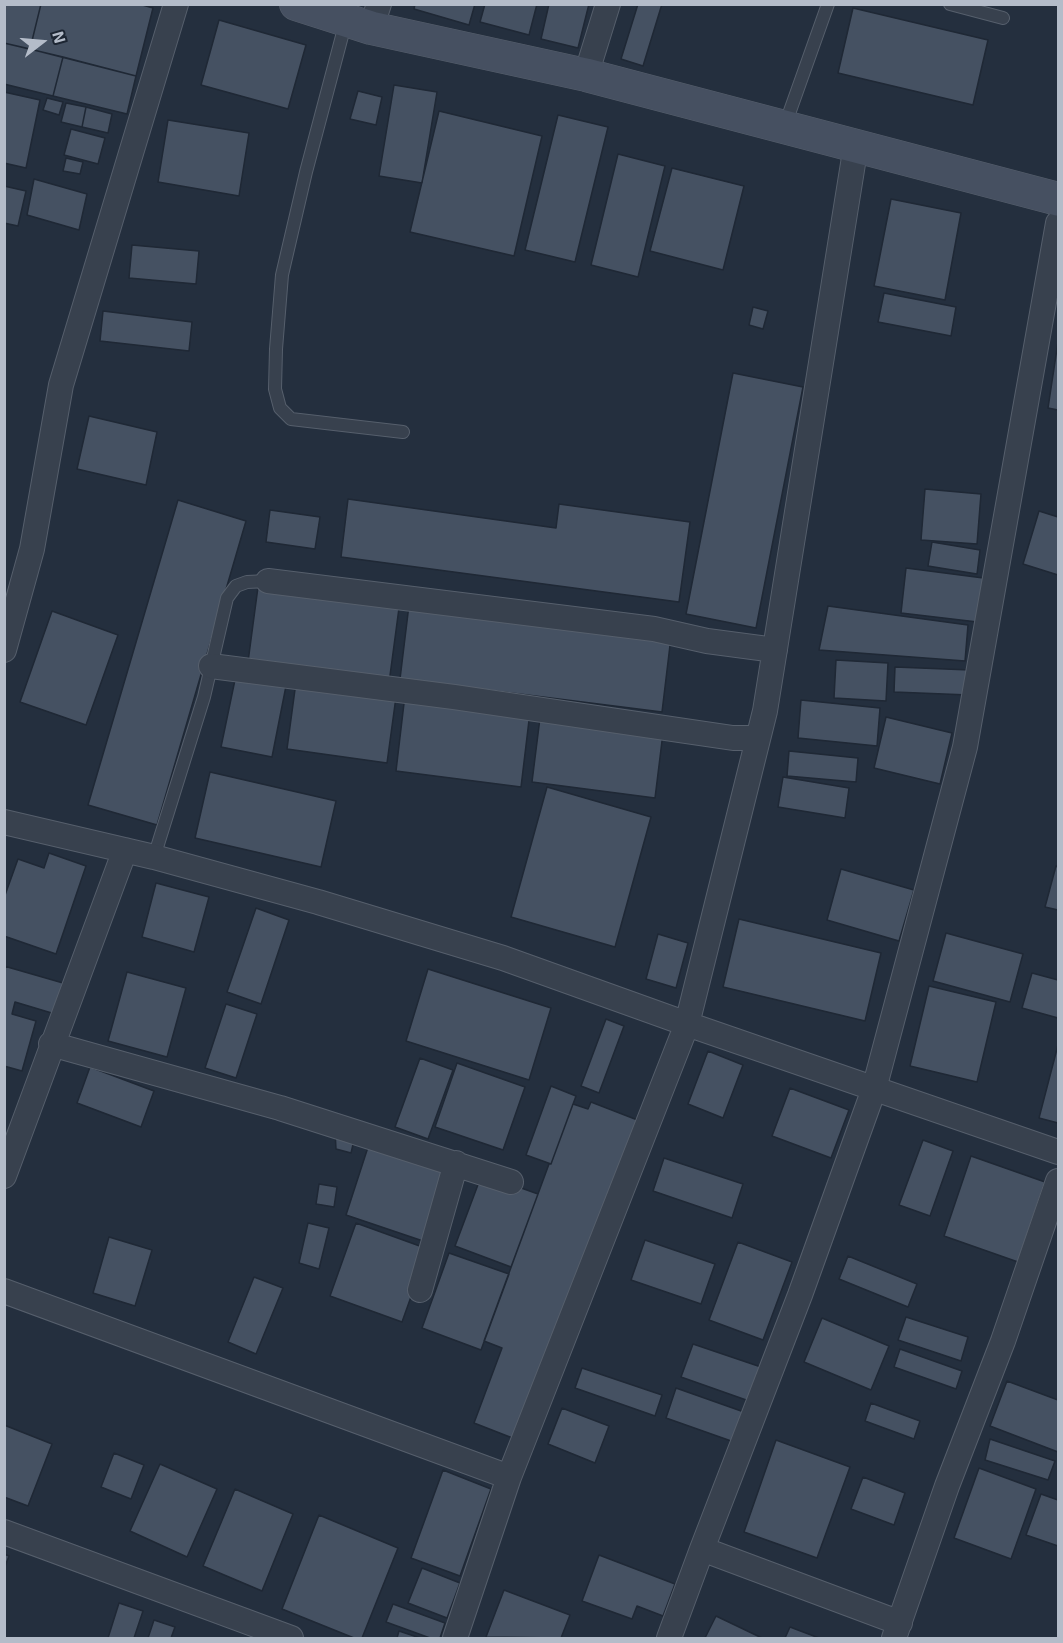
<!DOCTYPE html>
<style>
body{margin:0}
#map{position:relative;width:1063px;height:1643px;overflow:hidden;background:#242f3e;font-family:"Exo 2",sans-serif}
canvas{display:block}
.frame{position:absolute;inset:0;border:6px solid #b4bcc9;pointer-events:none}
.north{position:absolute;left:12px;top:12px;width:60px;height:60px;-webkit-text-stroke:4px #1d2633;paint-order:stroke;rotate:74deg;font-size:16px;font-weight:700;line-height:24px;text-align:center;color:#b4bcc9}
.north::after{content:'';display:block;margin:auto;width:21px;height:27px;background:#b4bcc9;clip-path:polygon(50% 0,100% 100%,50% 72%,0 100%)}
</style>
<div id="map">
<canvas width="1063" height="1643"></canvas>
<div class="frame"></div>
<div class="north">N</div>
</div>
<script>
const ctx = document.querySelector('canvas').getContext('2d');
ctx.lineJoin = 'round';
function fill(path, color) {
  ctx.fillStyle = color;
  ctx.fill(path, 'evenodd');
}
function shape(rows) {
  const path = new Path2D();
  for (const r of rows) {
    path.moveTo(r[0], r[1]);
    for (let i = 2; i < r.length; i += 2) path.lineTo(r[i], r[i + 1]);
  }
  return path;
}
function stroke(path, color, width, dash) {
  ctx.strokeStyle = color;
  ctx.lineWidth = width;
  ctx.lineCap = dash ? 'butt' : 'round';
  ctx.setLineDash(dash || []);
  ctx.stroke(path);
}
const building = shape([
 [4,4,41,4,30,49,4,43,4,4],
 [41,4,139,4,153,8,136,76,30,49,41,4],
 [415,4,475,4,469,25,414,9,415,4],
 [485,4,537,4,529,35,480,22,485,4],
 [549,4,589,4,578,48,541,39,549,4],
 [638,4,662,4,643,66,621,59,638,4],
 [853,8,988,40,973,105,838,73,853,8],
 [219,20,306,45,288,109,201,85,219,20],
 [4,43,63,57,53,96,4,84,4,43],
 [63,57,136,76,127,114,53,96,63,57],
 [394,85,437,92,422,183,379,176,394,85],
 [358,91,382,97,376,125,350,119,358,91],
 [4,92,40,100,26,168,4,163,4,92],
 [47,98,63,102,59,115,43,110,47,98],
 [66,103,86,107,82,127,61,122,66,103],
 [86,107,112,114,108,133,82,127,86,107],
 [439,111,542,136,514,256,410,232,439,111],
 [558,115,608,127,575,262,525,250,558,115],
 [168,120,249,133,239,196,158,182,168,120],
 [71,129,105,138,98,164,64,155,71,129],
 [618,154,665,166,638,277,591,265,618,154],
 [66,158,83,162,80,174,63,171,66,158],
 [672,168,744,186,723,270,650,251,672,168],
 [34,179,87,194,79,230,27,215,34,179],
 [4,186,26,191,18,226,4,223,4,186],
 [891,199,961,213,945,300,874,286,891,199],
 [132,245,199,251,196,284,129,278,132,245],
 [884,293,956,307,951,336,878,322,884,293],
 [753,307,768,311,763,329,749,325,753,307],
 [103,311,192,322,189,351,100,341,103,311],
 [1058,342,1058,410,1048,408,1058,342],
 [733,373,803,387,756,628,686,614,733,373],
 [89,416,157,432,146,485,77,469,89,416],
 [925,489,981,494,977,544,921,540,925,489],
 [348,499,556,528,559,504,690,522,679,602,341,557,348,499],
 [178,500,246,521,157,825,88,805,178,500],
 [270,510,320,517,315,549,266,542,270,510],
 [1039,511,1058,517,1058,575,1023,564,1039,511],
 [932,542,980,550,977,574,928,566,932,542],
 [906,568,991,579,986,623,901,613,906,568],
 [258,587,399,608,389,683,248,662,258,587],
 [409,605,671,637,662,712,400,679,409,605],
 [828,606,968,625,965,661,819,650,828,606],
 [52,611,118,635,86,725,20,702,52,611],
 [836,660,888,663,886,701,834,698,836,660],
 [895,667,970,670,969,695,894,692,895,667],
 [236,675,286,686,272,757,221,747,236,675],
 [296,682,396,697,387,763,287,749,296,682],
 [405,695,530,712,521,787,396,771,405,695],
 [801,700,880,708,877,746,798,738,801,700],
 [886,717,952,733,940,784,874,768,886,717],
 [540,718,663,733,655,798,532,782,540,718],
 [789,751,858,758,856,782,787,776,789,751],
 [210,772,336,801,321,867,195,838,210,772],
 [783,777,849,788,845,818,778,807,783,777],
 [547,787,651,817,615,947,511,917,547,787],
 [49,853,86,866,56,954,4,936,4,898,18,859,44,868,49,853],
 [1056,866,1058,867,1058,910,1045,907,1056,866],
 [841,869,914,890,899,941,827,920,841,869],
 [156,883,209,897,194,952,142,937,156,883],
 [256,908,289,920,261,1004,227,992,256,908],
 [739,919,881,953,865,1021,723,987,739,919],
 [946,933,1023,954,1010,1002,933,981,946,933],
 [658,934,688,943,676,988,646,979,658,934],
 [4,966,63,983,55,1014,15,1002,12,1014,36,1021,22,1071,4,1066,4,966],
 [428,969,551,1008,529,1080,406,1041,428,969],
 [127,972,186,988,167,1057,108,1041,127,972],
 [1032,973,1058,980,1058,1018,1022,1008,1032,973],
 [929,986,996,1002,977,1082,910,1066,929,986],
 [226,1004,257,1014,236,1078,205,1068,226,1004],
 [606,1019,624,1026,599,1093,581,1086,606,1019],
 [1058,1045,1058,1123,1039,1118,1058,1045],
 [708,1051,743,1065,723,1118,688,1104,708,1051],
 [420,1058,453,1070,428,1139,395,1127,420,1058],
 [457,1063,525,1087,503,1150,435,1127,457,1063],
 [90,1067,154,1091,141,1127,77,1103,90,1067],
 [551,1086,576,1096,551,1164,526,1155,551,1086],
 [790,1088,849,1110,831,1158,772,1136,790,1088],
 [591,1102,640,1121,515,1439,474,1423,502,1348,484,1341,549,1164,551,1164,573,1104,588,1109,591,1102],
 [335,1131,355,1136,351,1153,336,1149,335,1131],
 [923,1140,953,1151,930,1216,899,1205,923,1140],
 [370,1141,450,1167,426,1242,346,1215,370,1141],
 [971,1156,1045,1182,1018,1262,944,1236,971,1156],
 [664,1158,743,1184,732,1218,653,1191,664,1158],
 [482,1174,538,1194,511,1267,455,1246,482,1174],
 [319,1184,337,1187,334,1207,316,1204,319,1184],
 [308,1223,329,1228,319,1269,299,1263,308,1223],
 [356,1223,428,1249,402,1322,330,1296,356,1223],
 [109,1237,152,1250,135,1306,93,1293,109,1237],
 [645,1240,715,1264,701,1304,631,1280,645,1240],
 [738,1242,792,1262,763,1340,709,1320,738,1242],
 [449,1253,509,1274,481,1350,422,1328,449,1253],
 [848,1256,917,1284,908,1307,839,1279,848,1256],
 [254,1277,283,1288,256,1354,228,1342,254,1277],
 [906,1317,968,1337,961,1361,898,1340,906,1317],
 [822,1318,889,1346,871,1390,804,1362,822,1318],
 [693,1344,761,1367,749,1401,681,1377,693,1344],
 [900,1349,962,1371,956,1389,894,1367,900,1349],
 [582,1368,662,1395,655,1416,575,1388,582,1368],
 [1007,1381,1058,1400,1058,1452,990,1426,1007,1381],
 [676,1388,744,1412,734,1442,666,1418,676,1388],
 [871,1403,920,1421,914,1439,865,1421,871,1403],
 [562,1408,609,1426,595,1463,548,1444,562,1408],
 [4,1425,52,1444,28,1506,4,1497,4,1425],
 [990,1439,1055,1461,1048,1480,985,1460,990,1439],
 [776,1440,850,1467,817,1558,744,1532,776,1440],
 [114,1453,144,1465,131,1499,101,1487,114,1453],
 [160,1464,217,1489,187,1557,130,1531,160,1464],
 [979,1468,1036,1489,1011,1559,954,1538,979,1468],
 [443,1470,491,1489,460,1576,411,1558,443,1470],
 [863,1477,905,1493,894,1525,851,1509,863,1477],
 [235,1489,293,1514,262,1591,203,1566,235,1489],
 [1041,1494,1058,1500,1058,1546,1026,1535,1041,1494],
 [319,1515,398,1548,362,1638,354,1638,282,1609,319,1515],
 [4,1554,9,1556,4,1569,4,1554],
 [599,1555,675,1584,663,1616,637,1606,632,1619,582,1601,599,1555],
 [422,1568,460,1583,447,1618,408,1603,422,1568],
 [504,1590,570,1615,561,1638,486,1637,504,1590],
 [119,1603,143,1611,134,1638,108,1638,119,1603],
 [393,1604,445,1623,440,1638,430,1638,386,1622,393,1604],
 [716,1616,762,1638,705,1638,716,1616],
 [154,1620,175,1627,171,1638,148,1638,154,1620],
 [790,1627,819,1638,785,1638,790,1627],
 [399,1631,420,1638,397,1638,399,1631]
]);
fill(building, '#455162');
stroke(building, '#1f2835', 1.5);
const lane = shape([
 [950,4,1003,18],
 [346,21,306,172,282,275,276,349,275,389,280,408,291,419,403,432],
 [785,125,828,4],
 [154,857,204,697,227,598,236,586,247,582,268,581]
]);
const street = shape([
 [371,28,379,4],
 [586,75,608,4],
 [268,581,654,629,707,641,775,650],
 [4,650,32,549,61,385,176,4],
 [211,666,454,697,733,738,757,738],
 [4,822,154,857,318,902,503,958,687,1024,1058,1152],
 [51,1044,280,1108,511,1182],
 [4,1176,125,850],
 [420,1290,456,1163],
 [4,1291,509,1477],
 [4,1532,291,1638],
 [702,1549,900,1623],
 [455,1638,509,1477,687,1024,765,711,856,145],
 [669,1638,702,1549,800,1295,874,1089,965,747,1058,223],
 [894,1638,947,1486,1003,1341,1058,1181]
]);
const secondary = shape([
 [296,4,371,28,586,75,1058,199]
]);
stroke(lane, '#565f6c', 14);
stroke(street, '#565f6c', 26);
stroke(secondary, '#565f6c', 34);
stroke(lane, '#38414e', 12);
stroke(street, '#38414e', 24);
stroke(secondary, '#465061', 33);
</script>
